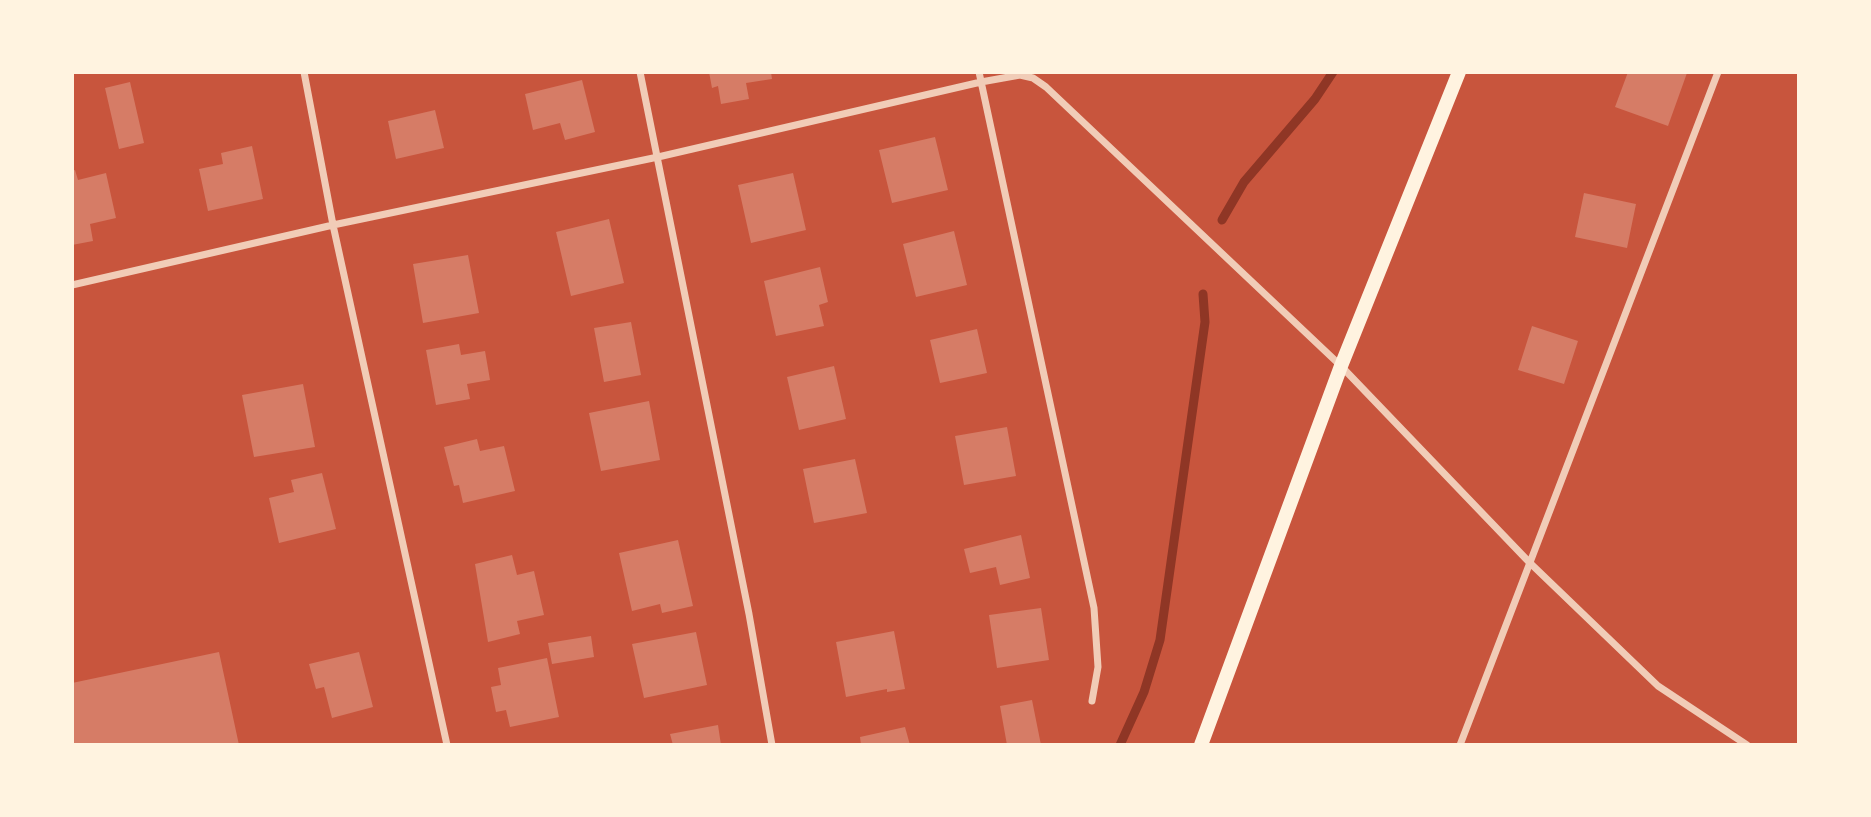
<!DOCTYPE html>
<style>
body{margin:0}
#map{position:relative;width:1871px;height:817px;overflow:hidden;background:#c8553d;font-family:Bitter,serif}
canvas{display:block}
.frame{position:absolute;inset:0;border:74px solid #fff3e0;pointer-events:none}
</style>
<div id="map">
<canvas width="1871" height="817"></canvas>
<div class="frame"></div>
</div>
<script>
const ctx = document.querySelector('canvas').getContext('2d');
ctx.lineJoin = 'round';
function shape(rows) {
  const path = new Path2D();
  for (const r of rows) {
    path.moveTo(r[0], r[1]);
    for (let i = 2; i < r.length; i += 2) path.lineTo(r[i], r[i + 1]);
  }
  return path;
}
function stroke(path, color, width, dash) {
  ctx.strokeStyle = color;
  ctx.lineWidth = width;
  ctx.lineCap = dash ? 'butt' : 'round';
  ctx.setLineDash(dash || []);
  ctx.stroke(path);
}
function fill(path, color) {
  ctx.fillStyle = color;
  ctx.fill(path, 'evenodd');
}
stroke(shape([
 [1222,220,1244,182,1315,99,1333,72],
 [1120,745,1144,692,1160,640,1205,322,1203,294]
]), '#8f3625', 9);
fill(shape([
 [709,72,771,72,772,79,746,83,749,99,721,104,718,86,712,88],
 [1628,72,1687,73,1668,126,1615,107],
 [582,80,595,132,565,140,560,123,533,130,525,94],
 [130,82,144,143,119,149,105,88],
 [435,110,444,148,396,159,388,121],
 [935,137,948,190,892,203,879,150],
 [252,146,263,199,208,211,199,169,223,164,221,153],
 [75,170,78,180,106,173,116,218,90,224,93,241,72,245,72,171],
 [793,173,806,230,751,243,738,185],
 [1584,193,1636,204,1627,248,1575,237],
 [609,219,624,283,571,296,556,232],
 [954,231,967,285,916,297,903,244],
 [468,255,479,313,423,323,413,264],
 [820,267,828,302,819,305,824,326,776,336,764,281],
 [631,322,641,375,604,382,594,328],
 [1532,326,1578,341,1564,384,1518,370],
 [977,329,987,373,940,383,930,340],
 [459,344,461,355,485,351,490,380,467,384,470,399,436,405,426,350],
 [834,366,846,419,799,430,787,377],
 [303,384,315,447,254,457,242,395],
 [649,401,660,460,601,471,589,413],
 [1007,427,1016,476,964,485,955,436],
 [477,439,480,451,504,446,515,491,463,503,459,485,454,486,444,447],
 [855,459,867,513,814,523,803,469],
 [322,473,336,529,279,543,269,498,294,492,291,480],
 [1021,535,1030,578,1000,585,996,567,970,573,964,549],
 [678,540,693,606,662,613,660,604,632,611,619,553],
 [512,555,517,575,534,571,544,615,517,621,520,634,488,642,475,564],
 [1041,608,1049,660,997,668,989,615],
 [894,631,905,689,887,692,887,689,846,697,836,642],
 [696,632,707,685,644,698,632,644],
 [591,636,594,657,552,664,548,643],
 [219,652,239,745,72,745,72,683],
 [359,652,373,707,332,718,324,687,316,689,309,664],
 [547,658,559,717,510,727,506,710,496,712,491,687,501,685,498,668],
 [1032,700,1041,745,1007,745,1000,706],
 [718,725,721,745,673,745,670,734],
 [905,727,910,745,861,745,860,737]
]), '#d67c66');
stroke(shape([
 [304,72,333,225,447,745],
 [640,72,749,614,772,745],
 [979,72,1094,608,1098,667,1092,701],
 [72,285,333,225,658,157,981,82,1020,75,1033,78,1046,87,1341,366,1529,562,1658,686,1747,745],
 [1460,745,1718,72]
]), '#f1ccb7', 7);
stroke(shape([
 [1201,745,1341,366,1459,72]
]), '#fff3e0', 14);
</script>
